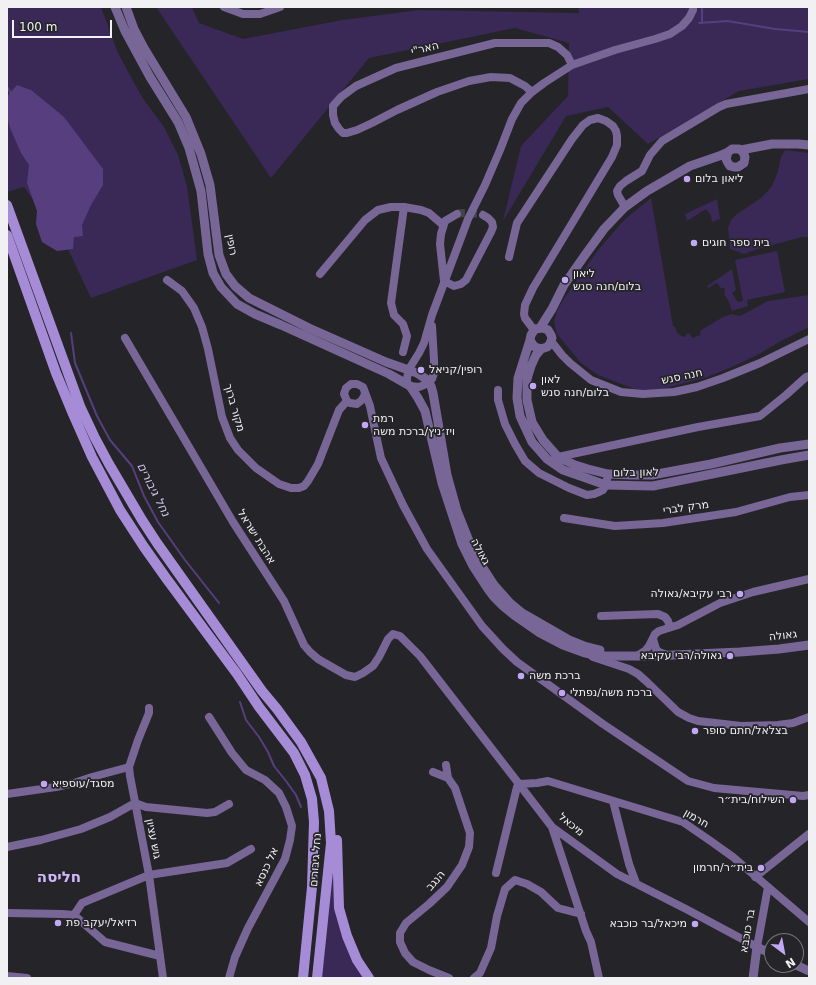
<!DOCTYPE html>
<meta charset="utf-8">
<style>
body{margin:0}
#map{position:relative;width:816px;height:985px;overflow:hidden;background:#252429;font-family:"DejaVu Sans",sans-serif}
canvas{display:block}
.frame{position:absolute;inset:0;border:8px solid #f1f0f3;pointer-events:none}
.north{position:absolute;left:764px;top:933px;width:40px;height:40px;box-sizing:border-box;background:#252429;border:1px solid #77767a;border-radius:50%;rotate:148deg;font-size:11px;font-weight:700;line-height:16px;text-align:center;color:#f1f0f3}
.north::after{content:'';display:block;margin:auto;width:14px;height:18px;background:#c2a8f3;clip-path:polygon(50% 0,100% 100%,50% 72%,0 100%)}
.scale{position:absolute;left:12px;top:20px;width:100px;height:18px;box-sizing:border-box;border:2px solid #f1f0f3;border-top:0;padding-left:5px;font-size:12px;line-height:14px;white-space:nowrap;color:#f1f0f3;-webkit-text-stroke:3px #252429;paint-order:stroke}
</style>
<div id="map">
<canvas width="816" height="985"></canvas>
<div class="frame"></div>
<div class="north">N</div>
<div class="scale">100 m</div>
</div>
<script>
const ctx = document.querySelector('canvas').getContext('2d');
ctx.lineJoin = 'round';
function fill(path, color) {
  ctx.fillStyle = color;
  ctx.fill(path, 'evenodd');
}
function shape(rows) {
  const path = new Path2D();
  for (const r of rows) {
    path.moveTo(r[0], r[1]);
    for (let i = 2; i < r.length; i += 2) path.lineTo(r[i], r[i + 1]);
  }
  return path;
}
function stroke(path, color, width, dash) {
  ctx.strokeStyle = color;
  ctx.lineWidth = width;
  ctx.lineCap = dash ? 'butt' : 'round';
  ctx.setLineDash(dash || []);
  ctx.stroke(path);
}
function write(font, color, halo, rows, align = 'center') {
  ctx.font = font + ' "DejaVu Sans",Heebo,sans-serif';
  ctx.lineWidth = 3.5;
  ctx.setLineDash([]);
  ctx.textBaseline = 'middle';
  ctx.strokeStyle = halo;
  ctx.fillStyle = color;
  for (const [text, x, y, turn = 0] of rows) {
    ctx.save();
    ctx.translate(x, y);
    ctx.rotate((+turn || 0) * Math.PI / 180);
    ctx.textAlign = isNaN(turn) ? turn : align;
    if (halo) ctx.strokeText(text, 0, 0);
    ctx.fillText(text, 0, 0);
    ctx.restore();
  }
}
fill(shape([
 [7,7,101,7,118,53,142,97,164,127,178,155,187,186,197,260,91,298,66,245,24,187,7,192],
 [156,7,192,7,199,23,243,39,342,20,419,10,579,13,578,7,809,7,809,79,739,91,648,144,608,107,566,116,503,221,521,146,568,96,569,43,515,28,369,58,271,178],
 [785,150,809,153,809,237,802,237,758,249,744,254,730,249,728,228,731,220,737,214,761,198,765,194,772,186,778,171,781,157],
 [651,198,673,326,675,327,677,332,681,336,684,337,688,333,690,334,692,338,701,335,700,333,701,330,723,317,732,314,740,316,768,301,809,295,809,327,779,342,759,354,732,367,707,377,662,389,642,392,598,375,581,363,557,334,555,327,554,322,557,311,563,300,598,250,624,220],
 [717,199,720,219,712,222,711,216,706,209,687,221,685,214],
 [777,251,785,292,747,300,748,306,732,311,729,302,724,294,725,293,724,288,721,288,717,283,708,288,707,286,732,269,736,290,732,293,738,302,743,301,735,260],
 [334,860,336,895,366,978,321,978]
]), '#3a2856');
fill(shape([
 [17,85,31,90,64,117,103,169,103,185,91,205,82,225,83,236,74,237,73,249,57,251,42,242,36,224,37,211,27,183,29,165,21,153,10,128,7,116,7,99,9,94]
]), '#573e7f');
stroke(shape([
 [702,7,702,22],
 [699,23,728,21,775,29,809,32],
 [7,87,11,93],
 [71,333,75,363,97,416,110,440,132,466,144,496,158,522,185,560,219,603],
 [240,702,246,720,259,737,268,752,274,766,286,781,296,795,301,807]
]), '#573e7f', 2);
stroke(shape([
 [457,214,462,213,481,214,483,215]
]), '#444347', 8, [8, 4]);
stroke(shape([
 [224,7,243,14,260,14,280,7],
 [532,92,525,86,510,78,491,77,469,81,437,92,397,110,372,123,357,130,347,133,343,133,339,129,335,123,333,115,333,106,341,97,356,86,396,68,495,43,549,43,558,47,567,55,572,65],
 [625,207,618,195,617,191,620,186,626,181,642,171,650,155,662,141,719,107,726,104,809,89],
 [457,214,445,221,441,234,440,244,444,281,454,286,461,284,466,280,491,232,493,227,492,222,488,218,483,215],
 [509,257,517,223,572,139,583,125,590,120,598,118,606,121,613,126,616,131,617,136,617,145,612,157,533,288,525,305,524,314,525,318,534,330],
 [320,274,365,220,378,210,391,207,404,207,421,210,429,213,443,225],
 [167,280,182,291,194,308,202,327,208,349,222,417,230,438,238,450,256,468,279,484,291,488,299,488,304,486,308,481,318,464,339,410,347,401],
 [125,338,233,522,284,601,304,645,310,652,318,659,346,675,355,677,363,673,373,666,379,657,388,639,393,634,400,636,420,656,519,784,552,827,617,874,686,909,757,947,768,887],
 [551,341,562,355,570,363,591,380,621,392,643,394,674,392,697,387,723,378,760,363,809,339],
 [403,352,407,336,403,324,394,315,391,303,404,207],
 [407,384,407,378,409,369,419,353,424,343,432,315,468,219,485,185,500,150,512,119,521,103,532,92,544,83,572,65,615,50,655,39,670,34,682,26,689,18,693,10,693,7],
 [410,386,419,387,424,385,428,383,432,379,434,373,434,360,432,326],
 [498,390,498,400,505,424,515,444,525,461,539,473,569,488,587,495,594,494,599,492,603,490,606,485,608,474],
 [365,394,362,400,357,404,350,403,347,401,344,394,346,388,351,384,357,384,363,387,370,406,372,416,381,458,403,505,427,549,482,626,503,649,517,662,603,724,688,781,714,788,803,796,809,795],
 [558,457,698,427,760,416,786,395,806,377,809,376],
 [564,518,615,526,663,523,736,512,790,497,809,495],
 [601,616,658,614,665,617,668,621,670,627],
 [653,639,656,649,659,652,667,655],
 [637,656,645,651,649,646,655,634,659,631,678,625,720,603,753,592,809,579],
 [593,657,629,669,638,674,647,682,678,712,689,718,698,721,741,726,778,725,793,723,809,717],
 [149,708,149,713,138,740,129,767,130,776,149,875,163,978],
 [209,717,232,753,246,770,265,780,279,793,286,807,292,826,290,840,285,859,248,928,235,957,229,978],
 [446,765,448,778,455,788,470,833,469,847,462,865,447,887,429,904,406,923,400,933,400,942,405,953,413,962,429,970,449,978],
 [433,772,448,778],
 [7,794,56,787,74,783,92,777,129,767],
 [613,801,629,864,636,883],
 [552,827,586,931,591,942,599,978],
 [7,847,41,840,81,829,110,817,135,803,146,807,207,813,215,812,229,804],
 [496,873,517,787,519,784,537,783,548,781,683,822,712,842,733,857,809,922],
 [755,877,809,834],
 [7,913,62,914,74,915],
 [74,915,82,903,149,875,227,863,251,849],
 [74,915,105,942,160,956],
 [7,976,27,978],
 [474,978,480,973,491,948,497,916,505,889,515,880,527,884,541,892,558,908,581,914]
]), '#776696', 8);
stroke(shape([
 [115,7,125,31,150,77,178,122,189,148,201,191,208,254,213,273,221,287,237,304,255,314,281,325,389,374,410,386,418,398,425,411,442,483,462,544,473,566,488,589,494,597,503,606,514,615,540,633,563,645,585,653,597,656,652,656,740,652,779,649,809,645],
 [126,7,134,29,144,48,186,117,201,154,210,185,219,255,226,274,235,286,249,298,309,328,386,362,417,373,426,379,431,386,433,393,447,475,457,511,469,541,479,562,494,585,510,603,522,613,536,621,569,640,584,646,600,650],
 [741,150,772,144,798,144,809,145],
 [540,328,552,309,564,285,585,255,604,229,625,207,647,191,690,166,719,156,728,152,732,149,739,149,743,152,745,157,744,163,738,167,734,167,730,166,728,163,726,159,728,152],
 [530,340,533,345,535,347,541,349,547,347,550,344,552,338,551,335,548,330,543,328,535,329,531,335,530,340,518,378,517,398,520,416,532,442,547,459,563,470,606,485,653,486,781,460,809,455],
 [541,349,536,355,531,366,527,379,527,400,532,422,543,440,558,457,575,465,588,469,608,474,632,475,652,475,711,464,780,448,809,444],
 [796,965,809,971],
 [753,978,757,947,772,954]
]), '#776696', 9);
stroke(shape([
 [7,205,80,406,95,438,109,464,142,520,157,543,262,691,277,709,301,742,321,778,329,811,331,843,317,978],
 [7,235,56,373,73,414,92,457,120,510,144,547,166,578,237,674,259,707,294,753,305,775,312,799,314,822,312,887,303,978],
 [337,840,339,908,347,936,357,960,369,978]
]), '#a68bd7', 10);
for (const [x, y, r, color] of [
 [687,179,4,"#c2a8f3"],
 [694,243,4,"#c2a8f3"],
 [565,280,4,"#c2a8f3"],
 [421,370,4,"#c2a8f3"],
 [533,386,4,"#c2a8f3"],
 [365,425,4,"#c2a8f3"],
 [740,594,4,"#c2a8f3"],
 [730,656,4,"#c2a8f3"],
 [521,676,4,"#c2a8f3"],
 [562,693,4,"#c2a8f3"],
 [695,731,4,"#c2a8f3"],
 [44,784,4,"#c2a8f3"],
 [793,800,4,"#c2a8f3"],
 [761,868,4,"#c2a8f3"],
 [58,923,4,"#c2a8f3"],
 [695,924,4,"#c2a8f3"]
]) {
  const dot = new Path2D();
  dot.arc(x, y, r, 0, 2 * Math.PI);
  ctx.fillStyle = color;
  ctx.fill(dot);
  stroke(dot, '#252429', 1.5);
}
write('11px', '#f1f0f3', '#252429', [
 ["האר\"י",425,49,-14],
 ["רופין",231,245,79],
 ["חנה סנש",682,377,-12],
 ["מקור ברוך",234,408,74],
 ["לאון בלום",636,473,-1],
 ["מרק לברי",686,508,-8],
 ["אהבת ישראל",256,537,58],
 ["גאולה",480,552,62],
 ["גאולה",783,636,-7],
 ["חרמון",696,819,30],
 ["מיכאל",571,825,39],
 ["גוש עציון",153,839,79],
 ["נחל גיבורים",316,860,-86],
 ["אל כנסא",267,867,-65],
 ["הנגב",436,881,-49],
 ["בר כוכבא",748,931,-80]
]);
write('11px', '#f1f0f3', '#252429', [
 ["ליאון בלום",695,179],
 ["בית ספר חוגים",702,243],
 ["ליאון",573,274],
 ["בלום/חנה סנש",573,287],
 ["רופין/קניאל",429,370],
 ["לאון",541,380],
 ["בלום/חנה סנש",541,393],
 ["רמת",373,419],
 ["ויז׳ניץ/ברכת משה",373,432],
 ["רבי עקיבא/גאולה",732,594,"right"],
 ["גאולה/רבי עקיבא",722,656,"right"],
 ["ברכת משה",529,676],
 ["ברכת משה/נפתלי",570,693],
 ["בצלאל/חתם סופר",703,731],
 ["מסגד/עוספיא",52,784],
 ["השילוח/בית״ר",785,800,"right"],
 ["בית״ר/חרמון",753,868,"right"],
 ["רזיאל/יעקב פת",66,923],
 ["מיכאל/בר כוכבא",687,924,"right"]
], 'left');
write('italic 12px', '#d6caf0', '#252429', [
 ["נחל גיבורים",153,490,63]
]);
write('bold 15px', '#cfb7fd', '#252429', [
 ["חליסה",59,878]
]);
</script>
